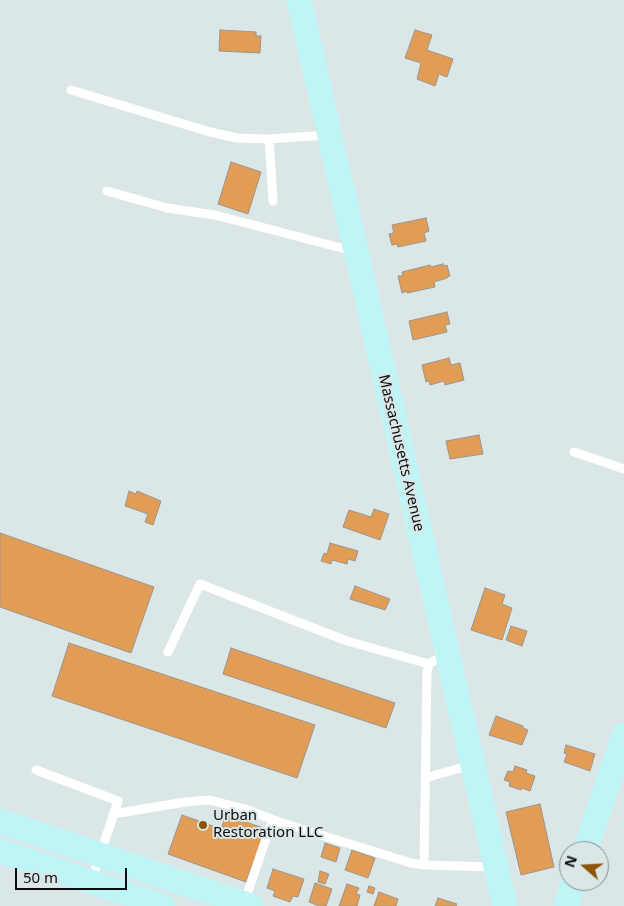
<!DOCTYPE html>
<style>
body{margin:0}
#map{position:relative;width:624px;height:906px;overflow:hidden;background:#dbe6e6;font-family:"Noto Sans",sans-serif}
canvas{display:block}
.north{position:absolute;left:559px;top:841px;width:50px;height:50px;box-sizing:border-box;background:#dbe6e6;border:1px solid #889090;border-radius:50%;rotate:289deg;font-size:14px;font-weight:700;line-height:20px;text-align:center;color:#0b0e0e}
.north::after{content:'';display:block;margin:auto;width:18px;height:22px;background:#8d550b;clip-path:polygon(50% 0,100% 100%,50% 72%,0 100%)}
.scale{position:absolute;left:15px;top:868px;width:112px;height:22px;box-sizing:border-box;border:2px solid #0b0e0e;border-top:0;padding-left:6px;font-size:15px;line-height:18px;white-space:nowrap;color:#0b0e0e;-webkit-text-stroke:4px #dbe6e6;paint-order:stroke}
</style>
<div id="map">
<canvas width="624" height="906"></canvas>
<div class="north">N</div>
<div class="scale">50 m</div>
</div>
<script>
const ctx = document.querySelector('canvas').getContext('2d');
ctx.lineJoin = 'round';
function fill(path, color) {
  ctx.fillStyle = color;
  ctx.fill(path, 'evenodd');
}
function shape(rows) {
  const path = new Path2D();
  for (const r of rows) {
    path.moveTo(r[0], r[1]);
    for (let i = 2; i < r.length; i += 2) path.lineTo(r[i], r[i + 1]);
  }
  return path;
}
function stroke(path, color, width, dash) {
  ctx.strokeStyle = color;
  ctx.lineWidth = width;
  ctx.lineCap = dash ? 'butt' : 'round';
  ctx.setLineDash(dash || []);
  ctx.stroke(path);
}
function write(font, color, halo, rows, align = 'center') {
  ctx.font = font + ' "Noto Sans",sans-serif';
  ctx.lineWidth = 4;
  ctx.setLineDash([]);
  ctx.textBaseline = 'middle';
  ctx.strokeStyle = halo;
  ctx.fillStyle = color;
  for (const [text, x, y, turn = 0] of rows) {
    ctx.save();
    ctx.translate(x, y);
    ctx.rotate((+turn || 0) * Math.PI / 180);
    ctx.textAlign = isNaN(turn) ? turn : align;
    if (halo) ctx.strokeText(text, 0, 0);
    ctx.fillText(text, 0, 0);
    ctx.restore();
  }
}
const building = shape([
 [220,30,256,32,256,36,261,36,260,53,219,51,220,30],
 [415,30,432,35,427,50,453,59,447,77,439,74,435,86,417,79,421,63,405,58,415,30],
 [231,162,261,172,248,214,218,204,231,162],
 [426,218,429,231,424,233,426,241,398,247,397,244,392,245,389,234,394,233,392,225,426,218],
 [443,264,443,266,447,265,450,276,447,277,447,278,434,282,435,287,407,293,407,291,402,293,398,276,403,276,402,272,430,265,431,267,443,264],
 [447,312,450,324,445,325,447,332,413,340,409,321,447,312],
 [449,358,451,365,460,363,464,380,445,385,444,381,430,385,429,381,426,382,422,365,449,358],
 [479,435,483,454,450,459,446,441,479,435],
 [129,491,136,494,137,491,161,501,153,525,145,522,148,514,125,506,129,491],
 [374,509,389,514,380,540,343,527,349,510,371,517,374,509],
 [0,533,154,587,131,653,0,607,0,533],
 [330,543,358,551,355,561,348,559,347,564,332,560,331,564,321,561,324,553,327,554,330,543],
 [355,586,390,599,385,610,350,599,355,586],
 [485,588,505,595,502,604,512,608,502,640,471,630,485,588],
 [511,626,527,631,522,646,506,640,511,626],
 [69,643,315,725,297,778,52,696,69,643],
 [231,648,395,703,386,728,223,674,231,648],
 [496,716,523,726,523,728,528,730,522,745,489,735,496,716],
 [566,745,595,754,590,771,564,762,567,754,564,753,566,745],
 [515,766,527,770,526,773,535,776,530,791,522,788,521,790,509,786,510,782,504,780,508,771,513,772,515,766],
 [540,804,554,867,521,875,506,812,540,804],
 [182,815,221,829,226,815,266,829,246,882,168,854,182,815],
 [325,843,340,848,336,862,321,857,325,843],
 [352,850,375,858,368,878,345,870,352,850],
 [273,869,304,879,298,897,293,896,290,902,273,896,275,891,267,888,273,869],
 [320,871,329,874,325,884,318,882,320,871],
 [315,883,332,889,326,906,319,906,309,902,315,883],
 [347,884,359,888,356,894,360,895,357,906,339,906,347,884],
 [369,886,375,888,373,894,367,892,369,886],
 [379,892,398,899,396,906,374,906,379,892],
 [438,898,457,904,456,906,435,906,438,898]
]);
fill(building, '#e19d55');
stroke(building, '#9c958f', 1);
stroke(shape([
 [71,90,210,132,237,138,269,139],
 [107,191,167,208,215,215,353,251],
 [273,201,269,139,327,135],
 [574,452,624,469],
 [168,652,200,584,347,641,429,664],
 [36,770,118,801,92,879],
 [425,778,471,765],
 [113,814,185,802,209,800,245,809,279,822],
 [424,865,427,672,429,664,437,659,448,658],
 [244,903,270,827,279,822,411,863,424,865,494,867]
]), '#fff', 9);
stroke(shape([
 [299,0,505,906],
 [0,821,251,906],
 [0,851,163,906],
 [585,851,624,735],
 [566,906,574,881]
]), '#c0f5f8', 25);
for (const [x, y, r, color] of [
 [203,825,5,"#8d550b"]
]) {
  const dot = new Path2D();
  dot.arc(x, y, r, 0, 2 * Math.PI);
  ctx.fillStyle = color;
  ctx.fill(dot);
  stroke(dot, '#dbe6e6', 2);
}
write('15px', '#0b0e0e', '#dbe6e6', [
 ["Massachusetts Avenue",401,453,77]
]);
write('15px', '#0b0e0e', '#dbe6e6', [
 ["Urban",213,816],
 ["Restoration LLC",213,833]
], 'left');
</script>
